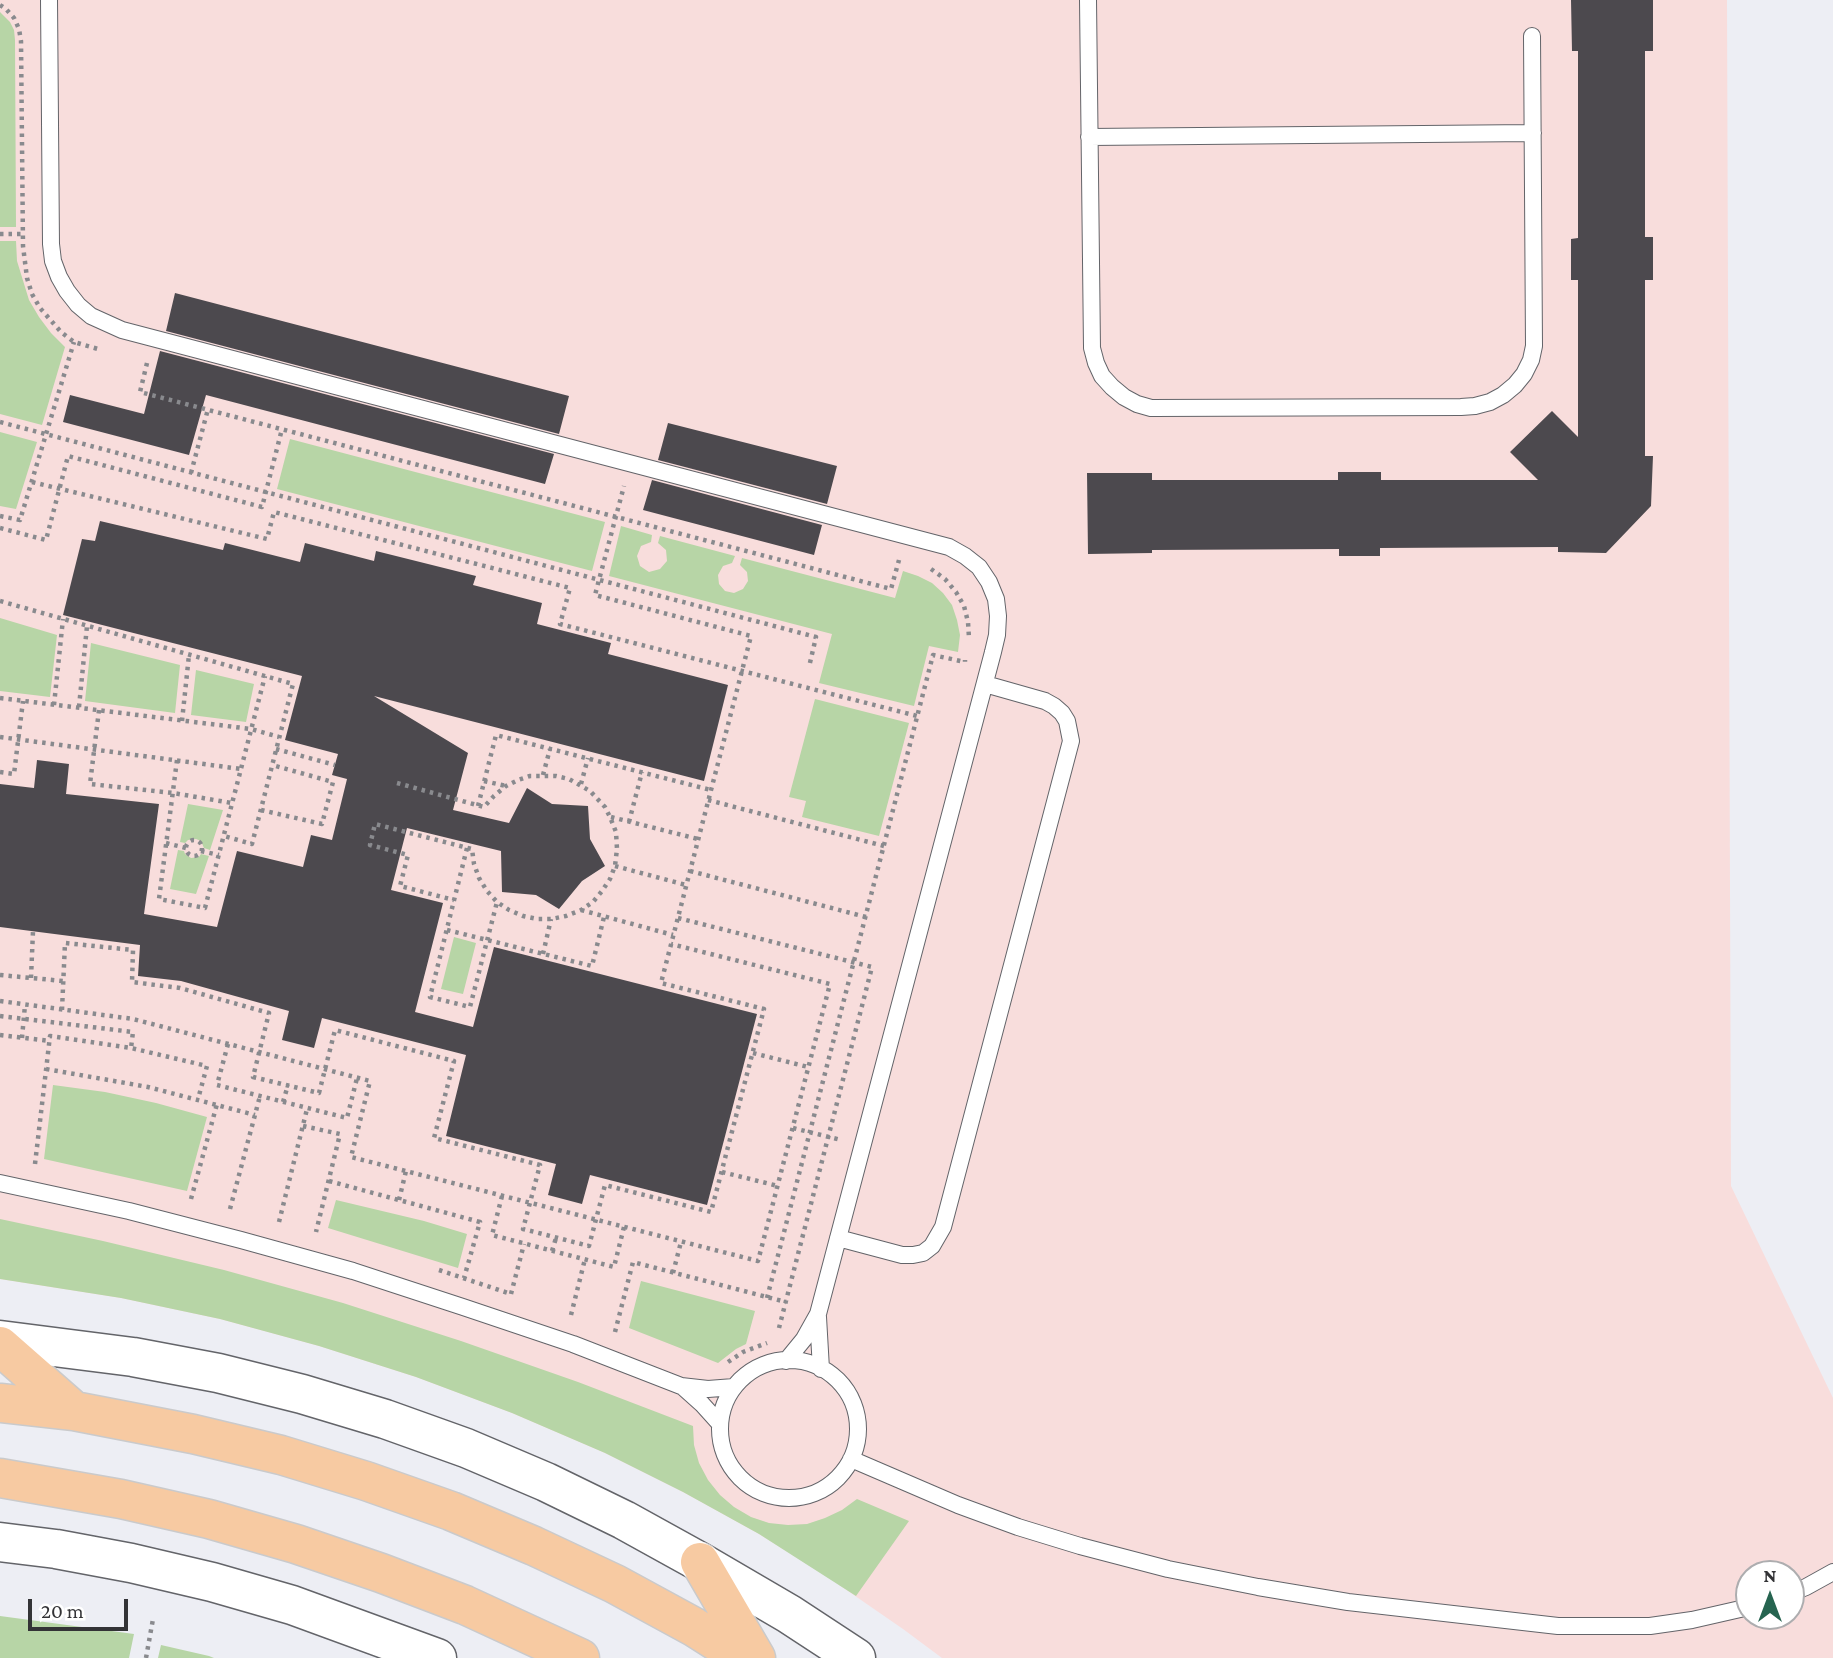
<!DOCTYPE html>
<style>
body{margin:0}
#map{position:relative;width:1833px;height:1658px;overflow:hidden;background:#edeef4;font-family:"Crimson Pro",serif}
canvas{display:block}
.north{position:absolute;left:1735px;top:1560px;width:70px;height:70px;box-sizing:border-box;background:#fff;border:2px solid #adadaf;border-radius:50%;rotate:0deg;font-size:19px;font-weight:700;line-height:28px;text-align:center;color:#333336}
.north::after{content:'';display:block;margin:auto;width:24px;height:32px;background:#266450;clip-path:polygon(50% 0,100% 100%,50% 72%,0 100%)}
.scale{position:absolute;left:28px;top:1599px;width:100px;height:32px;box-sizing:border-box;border:4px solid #333336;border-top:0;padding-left:9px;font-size:21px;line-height:24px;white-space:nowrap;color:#333336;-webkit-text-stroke:5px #fff;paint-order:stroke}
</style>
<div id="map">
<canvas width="1833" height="1658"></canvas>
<div class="north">N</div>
<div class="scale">20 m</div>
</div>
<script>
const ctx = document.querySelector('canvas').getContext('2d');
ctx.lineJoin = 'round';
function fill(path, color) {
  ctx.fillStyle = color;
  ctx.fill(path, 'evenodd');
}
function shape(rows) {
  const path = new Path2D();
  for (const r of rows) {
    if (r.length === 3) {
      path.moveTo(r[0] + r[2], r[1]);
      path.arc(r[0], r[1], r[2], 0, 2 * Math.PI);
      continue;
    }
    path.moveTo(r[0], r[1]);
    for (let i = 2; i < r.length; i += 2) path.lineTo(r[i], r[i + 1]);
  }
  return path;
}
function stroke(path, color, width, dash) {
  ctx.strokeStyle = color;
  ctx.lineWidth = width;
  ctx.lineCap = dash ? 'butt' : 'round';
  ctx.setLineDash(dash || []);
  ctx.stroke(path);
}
fill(shape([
 [0,0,1727,0,1731,1186,1833,1398,1833,1658,942,1658,903,1629,832,1580,759,1534,683,1492,605,1453,512,1413,416,1377,319,1346,220,1319,121,1298,0,1279],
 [1749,1574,1791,1574,1791,1616,1749,1616]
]), '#f8dddc');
fill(shape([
 [0,12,10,22,14,30,15,40,16,227,0,227],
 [0,241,16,241,17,261,29,300,39,317,51,333,65,347,42,425,0,414],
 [0,432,37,442,16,509,0,506],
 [290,439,605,522,592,571,277,489],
 [621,526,652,535,651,542,641,546,637,556,640,566,649,572,660,569,667,561,666,550,658,543,660,536,735,556,732,563,723,566,718,575,719,584,725,591,734,593,743,589,748,581,747,572,740,565,742,558,895,598,903,571,918,576,932,583,943,593,952,605,957,620,960,635,958,652,929,646,914,706,819,683,832,634,609,576],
 [0,618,57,635,50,697,0,691],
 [91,643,180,665,175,713,85,701],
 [196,670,254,684,246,722,191,715],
 [815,699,909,723,879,836,802,817,806,801,789,797],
 [188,804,223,810,210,850,204,848,201,841,196,839,188,840,185,843,180,842],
 [178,850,184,851,185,854,191,858,199,857,201,854,209,856,196,894,170,889],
 [454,937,476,943,463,994,441,989],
 [53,1085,105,1092,156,1103,207,1117,187,1191,44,1159],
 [336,1200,424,1221,467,1234,458,1268,328,1228],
 [0,1219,103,1241,224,1270,343,1303,461,1341,578,1382,693,1426,694,1445,699,1463,708,1480,720,1495,734,1507,751,1517,769,1523,788,1525,807,1524,825,1518,842,1510,857,1499,909,1521,856,1596,759,1534,683,1492,605,1453,512,1413,416,1377,319,1346,220,1319,121,1298,0,1279],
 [641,1281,755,1311,746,1344,736,1349,718,1363,629,1328],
 [0,1616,134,1634,129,1658,0,1658],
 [161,1645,209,1656,214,1658,158,1658]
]), '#b7d5a6');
fill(shape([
 [1571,0,1653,0,1653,51,1645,51,1645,237,1653,237,1653,280,1645,280,1645,456,1653,456,1651,506,1606,553,1558,552,1558,547,1380,548,1380,556,1339,556,1339,549,1152,550,1152,553,1088,554,1087,473,1152,473,1152,480,1338,480,1338,472,1381,472,1381,480,1538,480,1510,452,1552,411,1578,437,1578,280,1571,280,1571,239,1578,238,1578,51,1572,51],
 [175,293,569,396,559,434,166,331],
 [160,351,554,454,545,484,206,395,189,455,63,422,70,395,144,414],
 [668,423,837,466,827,504,658,460],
 [652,480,822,525,814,555,643,510],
 [100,521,223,550,225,543,300,562,305,543,374,561,376,551,476,576,473,585,542,603,537,624,611,643,608,654,728,685,704,781,374,696,468,753,453,810,509,823,527,788,552,804,588,806,590,839,605,866,582,881,559,909,536,895,502,892,501,851,407,828,391,890,443,903,415,1012,473,1027,494,947,757,1014,707,1205,590,1175,582,1204,548,1195,556,1164,446,1136,466,1055,322,1018,314,1048,282,1040,289,1011,181,981,138,976,140,945,0,927,0,784,34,788,37,760,69,764,66,794,159,804,144,914,217,927,237,851,303,867,311,835,332,840,347,779,332,775,338,754,285,740,302,676,63,615,82,539,95,541]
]), '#4c494e');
const service = shape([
 [49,0,51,244,53,261,59,277,67,291,78,305,91,316,122,330,949,547,965,556,979,567,989,582,996,599,998,616,997,635,993,652,818,1314,804,1339,786,1361],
 [1088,0,1092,348,1096,363,1102,376,1112,387,1124,397,1137,404,1151,408,1461,407,1475,406,1490,402,1503,395,1515,385,1524,374,1531,360,1534,346,1532,36],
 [1089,137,1533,133],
 [0,1183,129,1211,241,1240,353,1271,463,1307,573,1344,681,1386,708,1389,734,1387],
 [838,1238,902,1255,913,1255,923,1253,932,1246,943,1227,1071,741,1067,721,1062,713,1054,706,1045,701,985,684],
 [818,1317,821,1369],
 [789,1429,69],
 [683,1387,702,1404,720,1424],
 [851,1459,958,1505,1018,1527,1080,1546,1168,1569,1258,1587,1348,1602,1558,1626,1650,1626,1692,1620,1749,1607],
 [1791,1593,1806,1587,1833,1572]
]);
const tertiary = shape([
 [0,1340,133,1357,218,1373,302,1394,385,1419,466,1448,546,1482,624,1520,700,1562,789,1614,856,1658],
 [0,1542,56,1549,131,1563,212,1582,292,1605,437,1658]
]);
const trunk = shape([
 [0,1346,74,1411],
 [0,1403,74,1411,193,1434,281,1455,366,1481,451,1511,534,1546,615,1584,694,1627,743,1658],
 [0,1478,121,1499,209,1519,296,1544,381,1573,465,1605,580,1658],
 [700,1562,756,1658]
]);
stroke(service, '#636469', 18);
stroke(tertiary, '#636469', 41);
stroke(trunk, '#cacacb', 41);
stroke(shape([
 [0,5,6,9,14,18,19,29,21,41,23,246,27,278,32,294,40,308,61,332,74,342,98,349],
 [0,234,23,234],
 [147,363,140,392,891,589,899,560],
 [0,422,816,637,809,667],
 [191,473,208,409],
 [32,482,267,539,274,512,570,588,560,624,917,716],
 [0,516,20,520,74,342],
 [0,528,46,540,68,456,262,507,282,429],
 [931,569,945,579,956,592,964,606,968,622,969,638],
 [0,601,293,684,252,844,224,836],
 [0,698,251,729,279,737],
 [54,705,63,619],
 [79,707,87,626],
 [99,710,90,784,173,793,232,803],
 [182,721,189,655],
 [0,737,241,769],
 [276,749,335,765],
 [177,760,159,899,205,908,265,676],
 [0,772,14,774,23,701],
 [543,775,550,749],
 [484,781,506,786],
 [397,783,484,807,494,796,506,786,518,780,530,776,556,776,569,779,590,791,605,807,610,817,616,832,617,849,615,866,610,879,602,891,593,902,581,910,566,916,551,919,537,919,523,916,509,910,497,902,487,891,479,878,474,864,472,849,375,824,370,845,408,855,400,886,454,900],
 [581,784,588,758],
 [708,800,884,846],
 [478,806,496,735,711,790],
 [261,810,322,824,333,782,272,765],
 [611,817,698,839],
 [629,822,642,772],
 [194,848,8],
 [166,843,186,848],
 [467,848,430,997,470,1007,497,902],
 [201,851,219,855],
 [615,866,686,885],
 [690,871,866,917],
 [581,910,673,935],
 [678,918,872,967,779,1328],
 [447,930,592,966,604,917],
 [543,954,551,919],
 [0,975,63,981],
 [31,978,33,931],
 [0,1001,133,1019,370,1081,351,1157,758,1261,830,984,671,944],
 [62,1010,65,943,133,950,132,982,180,988,269,1013,253,1077,319,1093,335,1030,454,1061,434,1138,540,1165,523,1229,589,1246,605,1185,711,1212,764,1009,661,983,751,636,595,595,624,486],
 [0,1016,133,1032,131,1048],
 [0,1035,50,1041],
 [22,1038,25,1005],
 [228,1044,217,1085,347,1118,357,1078],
 [753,1053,808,1067],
 [46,1069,148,1087,255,1115],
 [283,1102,288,1085],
 [303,1126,340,1134,316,1232],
 [793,1128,841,1140],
 [35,1164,50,1036,131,1048,207,1066,198,1099],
 [722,1172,778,1186],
 [329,1181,480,1222,464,1278],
 [502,1196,492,1235,614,1267,624,1227],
 [191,1199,217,1104],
 [399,1200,406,1171],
 [230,1209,260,1096],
 [279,1222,307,1109],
 [552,1251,556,1238],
 [439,1270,508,1293],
 [673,1273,681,1242],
 [511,1294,524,1244],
 [767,1298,933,655,965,662,965,660],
 [571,1315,585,1259],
 [615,1332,633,1262,786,1302],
 [728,1362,743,1352,767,1343],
 [146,1658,153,1619]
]), '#898a8e', 4.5, [3.5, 5]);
stroke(service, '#fff', 16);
stroke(tertiary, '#fff', 38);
stroke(trunk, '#f7caa2', 38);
</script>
